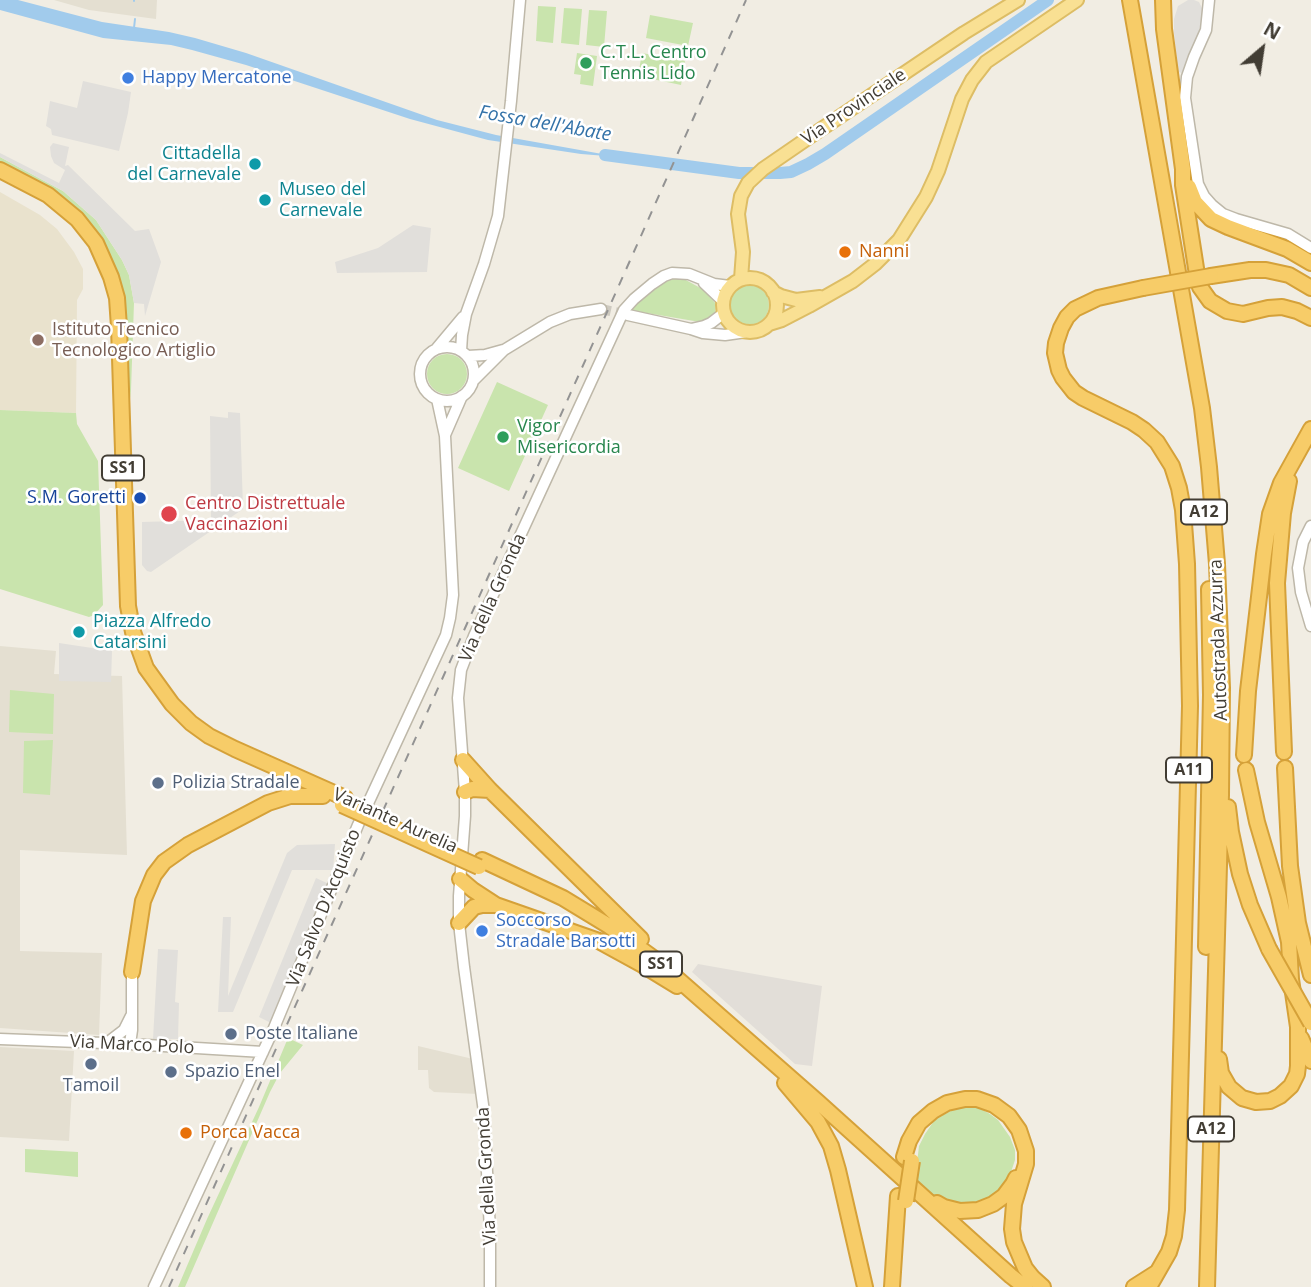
<!DOCTYPE html>
<style>
body{margin:0}
#map{position:relative;width:1311px;height:1287px;overflow:hidden;background:#f1ede3;font-family:"Open Sans",sans-serif}
canvas{display:block}
.north{position:absolute;left:1227px;top:14px;width:70px;height:70px;-webkit-text-stroke:5px #fff;paint-order:stroke;rotate:29deg;font-size:19px;font-weight:700;line-height:28px;text-align:center;color:#423d34}
.north::after{content:'';display:block;margin:auto;width:24px;height:32px;background:#423d34;clip-path:polygon(50% 0,100% 100%,50% 72%,0 100%)}
</style>
<div id="map">
<canvas width="1311" height="1287"></canvas>
<div class="north">N</div>
</div>
<script>
const ctx = document.querySelector('canvas').getContext('2d');
ctx.lineJoin = 'round';
function fill(path, color) {
  ctx.fillStyle = color;
  ctx.fill(path, 'evenodd');
}
function shape(rows) {
  const path = new Path2D();
  for (const r of rows) {
    if (r.length === 3) {
      path.moveTo(r[0] + r[2], r[1]);
      path.arc(r[0], r[1], r[2], 0, 2 * Math.PI);
      continue;
    }
    path.moveTo(r[0], r[1]);
    for (let i = 2; i < r.length; i += 2) path.lineTo(r[i], r[i + 1]);
  }
  return path;
}
function stroke(path, color, width, dash) {
  ctx.strokeStyle = color;
  ctx.lineWidth = width;
  ctx.lineCap = dash ? 'butt' : 'round';
  ctx.setLineDash(dash || []);
  ctx.stroke(path);
}
function write(font, color, halo, rows, align = 'center') {
  ctx.font = font + ' "Open Sans",sans-serif';
  ctx.lineWidth = 5;
  ctx.setLineDash([]);
  ctx.textBaseline = 'middle';
  ctx.strokeStyle = halo;
  ctx.fillStyle = color;
  for (const [text, x, y, turn = 0] of rows) {
    ctx.save();
    ctx.translate(x, y);
    ctx.rotate((+turn || 0) * Math.PI / 180);
    ctx.textAlign = isNaN(turn) ? turn : align;
    if (halo) ctx.strokeText(text, 0, 0);
    ctx.fillText(text, 0, 0);
    ctx.restore();
  }
}
fill(shape([
 [54,0,157,0,156,19,89,10],
 [0,646,56,651,54,674,122,676,127,855,20,850,20,951,102,953,99,1035,0,1028],
 [418,1046,473,1059,478,1094,434,1092,429,1088,428,1070,418,1070],
 [0,1047,74,1051,69,1141,0,1137]
]), '#e4dfd1');
fill(shape([
 [698,964,822,986,812,1066,795,1064,692,972]
]), '#e2ded8');
fill(shape([
 [0,192,40,215,57,229,74,252,83,269,83,289,77,300,76,413,0,410]
]), '#e9e2cd');
fill(shape([
 [538,6,556,7,553,43,536,41],
 [564,8,582,9,579,45,561,43],
 [589,10,607,11,604,47,586,45],
 [650,15,693,23,688,46,646,38],
 [577,53,597,56,593,86,580,84,581,75,574,74],
 [642,53,685,61,681,85,638,76],
 [0,157,63,191,96,220,122,260,129,275,134,303,131,390,129,408,127,409,124,354,99,240,0,166],
 [667,278,684,279,704,290,716,304,715,317,712,320,700,322,629,310,630,306],
 [749,305,20],
 [447,374,20],
 [497,382,548,405,509,491,458,468],
 [0,410,76,413,77,424,98,461,103,605,94,615,89,617,0,589],
 [10,690,54,694,53,734,9,732],
 [53,740,50,795,23,793,24,741],
 [288,1038,303,1045,280,1073,270,1092,185,1287,178,1287,207,1219,259,1107],
 [965,1107,979,1108,990,1114,998,1120,1010,1137,1015,1150,1015,1160,1008,1181,1000,1193,982,1206,939,1203,926,1188,915,1180,919,1146,925,1134,934,1121,943,1115,953,1110],
 [25,1149,78,1152,78,1177,25,1172]
]), '#c9e4ad');
fill(shape([
 [1188,0,1194,0,1199,2,1202,8,1202,21,1195,43,1182,73,1178,72,1174,33,1174,19,1178,6],
 [83,81,131,92,128,113,119,151,52,135,51,129,46,126,50,101,77,108],
 [53,143,69,147,65,166,68,165,135,231,149,229,161,262,145,316,144,304,134,303,129,275,122,260,96,220,63,191,0,157,0,153,59,183,65,170,54,163,51,156,50,147],
 [413,225,431,228,427,272,337,273,335,262,378,248],
 [228,412,240,413,243,509,151,572,147,571,142,565,142,522,211,520,210,416,228,418],
 [59,643,112,651,111,682,59,681],
 [335,844,333,870,292,870,233,1012,218,1012,223,917,231,917,228,996,287,853,297,845],
 [316,878,329,884,271,1023,259,1017],
 [158,949,178,950,175,1002,179,1003,178,1039,153,1039]
]), '#e1dfdb');
fill(shape([
 [0,0,18,0,102,22,169,32,195,38,246,53,437,120,496,135,619,157,581,154,488,140,410,119,246,65,192,50,171,45,103,38,0,10]
]), '#a1cbec');
stroke(shape([
 [134,1,134,0],
 [134,28,135,19]
]), '#a1cbec', 2);
stroke(shape([
 [605,155,739,173,780,173,791,172,808,164,825,154,1048,0]
]), '#a1cbec', 12);
stroke(shape([
 [601,309,628,315]
]), '#cecac0', 10, [10, 5]);
const minor = shape([
 [1209,0,1206,30,1194,57,1187,77,1185,98,1198,184,1204,196,1212,205,1223,214,1236,219,1288,234,1311,248],
 [704,283,723,301],
 [628,315,691,329,703,333,725,335,746,332],
 [691,329,704,326,711,323,724,313],
 [447,374,27],
 [437,348,463,317],
 [461,351,462,335,466,314,484,264,498,216,511,101,520,0],
 [468,356,485,355,503,350],
 [473,381,504,350,550,322,570,314,601,309],
 [445,435,462,396],
 [1311,526,1303,542,1298,568,1301,592,1311,626],
 [0,1039,130,1044,263,1052],
 [107,1043,124,1030,131,1016],
 [130,1044,132,1030,132,972],
 [154,1287,274,1028,358,825,446,635,450,618,453,595,445,436,437,399],
 [490,1287,490,1231,484,1112,464,967,459,923,459,896,465,816,465,792,458,698,461,670,474,636,624,310,634,299,652,284,664,276,672,273,689,274,714,284,730,286]
]);
const major = shape([
 [750,305,27],
 [741,279,743,252,738,214,741,196,748,183,763,169,811,136,964,33,1018,0],
 [773,292,781,296,796,300,820,297],
 [769,324,782,320,809,306,853,281,875,264,899,240,926,197,938,171,962,99,972,80,986,62,1077,0]
]);
const highway = shape([
 [1130,0,1202,408,1209,467,1217,564,1222,688,1221,795,1207,1287],
 [1163,0,1164,29,1183,169,1183,185,1198,281,1200,287,1210,301,1227,311,1243,314,1268,308,1282,307,1297,311,1311,318],
 [0,170,48,195,77,219,96,243,111,277,117,298,119,327,128,606,133,632,146,668,172,704,191,723,209,736,235,749,345,798],
 [1189,187,1195,202,1211,219,1228,227,1287,249,1311,263],
 [1211,276,1250,270,1266,270,1289,275,1311,288],
 [1143,288,1098,298,1075,309,1067,317,1061,328,1056,343,1055,353,1059,370,1063,378,1074,392,1083,398,1132,422,1144,430,1157,442,1172,466,1179,488,1183,510,1187,564,1190,706,1177,1210,1174,1236,1169,1252,1149,1287],
 [1284,752,1277,583,1283,513,1289,481],
 [1244,755,1248,691,1264,554,1270,514,1281,483,1311,429],
 [463,760,490,790,641,939],
 [1285,768,1290,866,1298,923,1311,975],
 [465,792,472,789,490,790],
 [1228,807,1231,832,1240,874,1250,905,1269,949],
 [482,860,563,898,609,926,656,960,818,1102,1011,1276,1025,1287],
 [460,879,473,890,496,905,599,941,641,964,677,986],
 [459,923,474,907,482,905,495,905],
 [1206,947,1211,695,1209,589],
 [132,972,143,901,154,875,164,862,188,845,268,803,290,796,323,796],
 [1301,1038,1311,1061],
 [1219,1059,1221,1073,1229,1087,1242,1098,1256,1102,1270,1101,1280,1096,1291,1086,1297,1074,1298,1066,1298,1027,1291,979,1289,942,1279,897,1257,822,1246,770],
 [785,1083,818,1122,831,1146,838,1170,865,1287],
 [904,1157,909,1141,919,1123,933,1111,947,1103,965,1099,977,1099,994,1105,1009,1116,1019,1130,1026,1151,1026,1164,1014,1204,1012,1229,1014,1242,1025,1268,1033,1278,1043,1287],
 [937,1203,944,1207,960,1211,978,1210,993,1204,1004,1196,1013,1184,1016,1178],
 [892,1287,898,1196],
 [1134,1287,1156,1273]
]);
stroke(minor, '#beb8a9', 13);
stroke(major, '#ddbd65', 16);
stroke(highway, '#d5a139', 18);
stroke(minor, '#fff', 10);
stroke(major, '#f9e093', 12);
stroke(highway, '#f7cc68', 14);
stroke(shape([
 [169,1287,616,292,746,0]
]), '#939393', 2, [9, 9]);
const highwayBridge = shape([
 [1143,288,1211,276],
 [342,805,479,867],
 [1269,949,1311,1023],
 [906,1201,912,1161]
]);
stroke(highwayBridge, '#d5a139', 18, []);
stroke(highwayBridge, '#f7cc68', 14);
for (const [x, y, r, color] of [
 [586,63,7,"#2e9e5b"],
 [128,78,7,"#3f7fe0"],
 [255,164,7,"#0f9aa8"],
 [265,200,7,"#0f9aa8"],
 [845,252,7,"#e8710a"],
 [38,340,7,"#8d6e63"],
 [503,437,7,"#2e9e5b"],
 [140,498,7,"#1a4fb4"],
 [169,514,9,"#e0444e"],
 [79,632,7,"#0f9aa8"],
 [158,783,7,"#5c6f8a"],
 [482,931,7,"#3f7fe0"],
 [231,1034,7,"#5c6f8a"],
 [91,1064,7,"#5c6f8a"],
 [171,1072,7,"#5c6f8a"],
 [186,1133,7,"#e8710a"]
]) {
  const dot = new Path2D();
  dot.arc(x, y, r, 0, 2 * Math.PI);
  ctx.fillStyle = color;
  ctx.fill(dot);
  stroke(dot, '#fff', 2.5);
}
for (const [x, y, w] of [
 [123,468,42],
 [1204,512,46],
 [1189,770,46],
 [661,964,42],
 [1211,1129,46]
]) {
  const box = new Path2D();
  box.roundRect(x - w / 2, y - 12.5, w, 25, 5);
  ctx.fillStyle = '#fff';
  ctx.fill(box);
  stroke(box, '#423d34', 2);
}
write('bold 16px', '#423d34', null, [
 ["SS1",123,468],
 ["A12",1204,512],
 ["A11",1189,770],
 ["SS1",661,964],
 ["A12",1211,1129]
]);
write('18px', '#27864d', '#fff', [
 ["C.T.L. Centro",600,53],
 ["Tennis Lido",600,74],
 ["Vigor",517,427],
 ["Misericordia",517,448]
], 'left');
write('18px', '#366cbe', '#fff', [
 ["Happy Mercatone",142,78],
 ["Soccorso",496,921],
 ["Stradale Barsotti",496,942]
], 'left');
write('18px', '#423d34', '#fff', [
 ["Via Provinciale",854,107,-34],
 ["Via della Gronda",493,598,-66],
 ["Autostrada Azzurra",1219,640,-92],
 ["Variante Aurelia",395,821,24],
 ["Via Salvo D'Acquisto",324,908,-68],
 ["Via Marco Polo",132,1045,3],
 ["Via della Gronda",487,1176,-93]
]);
write('18px', '#0d838f', '#fff', [
 ["Cittadella",241,154,"right"],
 ["del Carnevale",241,175,"right"],
 ["Museo del",279,190],
 ["Carnevale",279,211],
 ["Piazza Alfredo",93,622],
 ["Catarsini",93,643]
], 'left');
write('18px', '#c56008', '#fff', [
 ["Nanni",859,252],
 ["Porca Vacca",200,1133]
], 'left');
write('18px', '#785e54', '#fff', [
 ["Istituto Tecnico",52,330],
 ["Tecnologico Artiglio",52,351]
], 'left');
write('18px', '#164399', '#fff', [
 ["S.M. Goretti",126,498]
], 'right');
write('18px', '#be3a42', '#fff', [
 ["Centro Distrettuale",185,504],
 ["Vaccinazioni",185,525]
], 'left');
write('18px', '#4e5e75', '#fff', [
 ["Polizia Stradale",172,783],
 ["Poste Italiane",245,1034],
 ["Spazio Enel",185,1072],
 ["Tamoil",91,1086,"center"]
], 'left');
write('italic 19px', '#3372a8', '#fff', [
 ["Fossa dell'Abate",545,124,10]
]);
</script>
